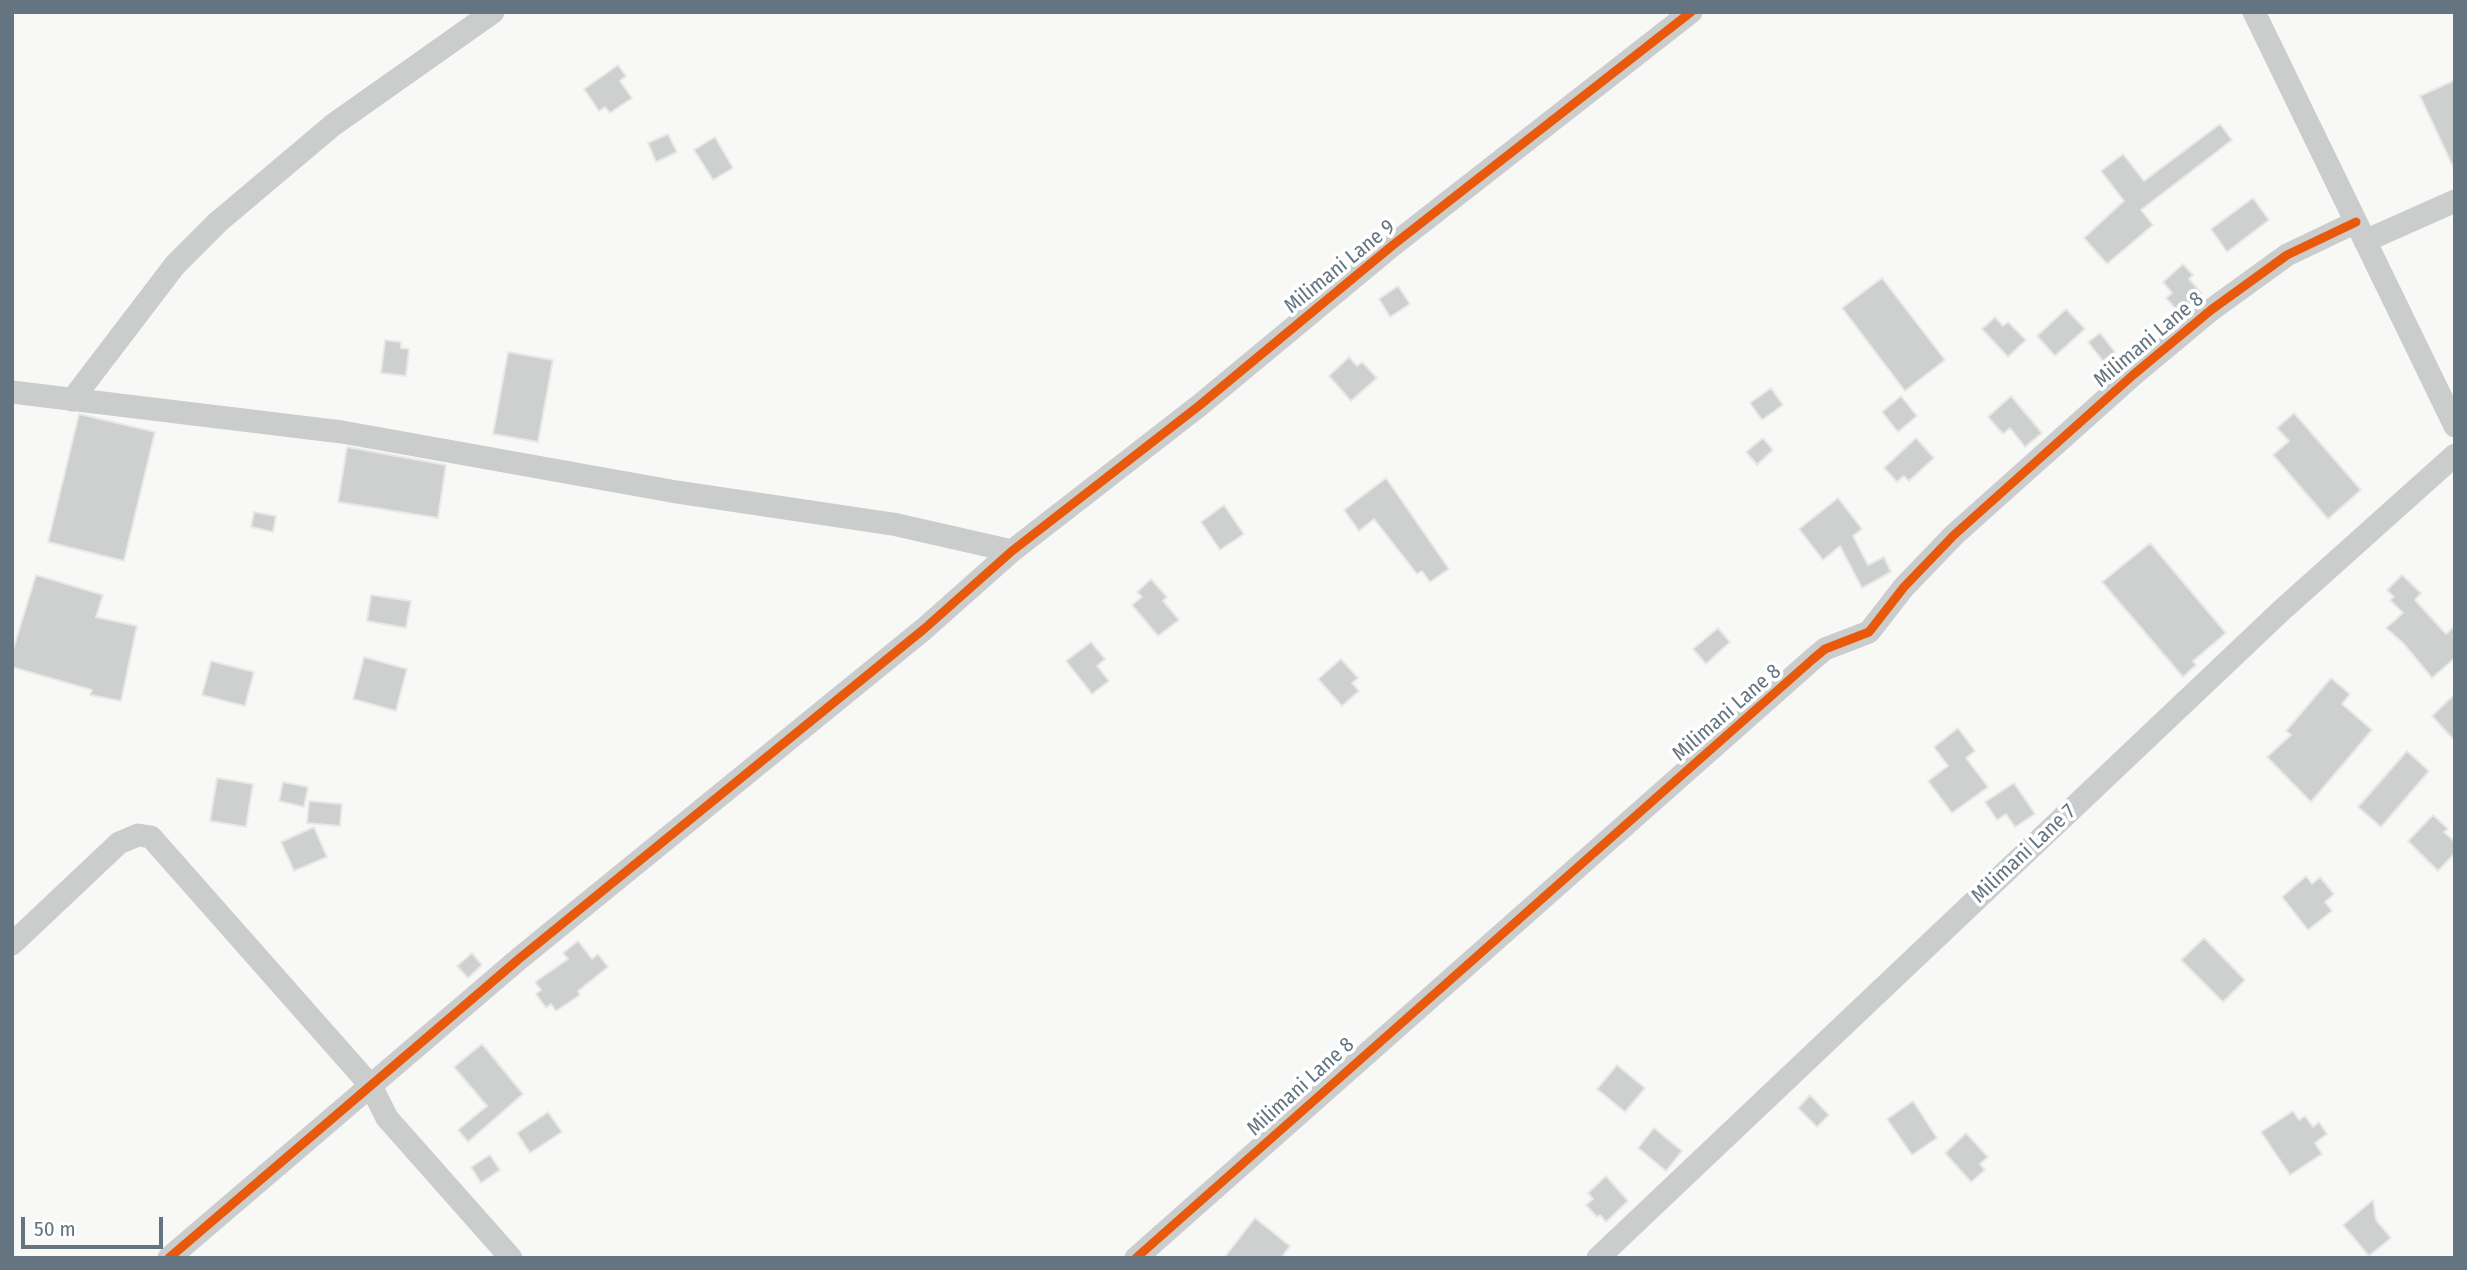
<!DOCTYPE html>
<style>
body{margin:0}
#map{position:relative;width:2467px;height:1270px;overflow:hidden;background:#f8f8f7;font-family:"Fira Sans Condensed",sans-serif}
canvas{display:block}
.frame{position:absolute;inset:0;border:14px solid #647481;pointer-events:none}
.scale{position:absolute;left:21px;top:1217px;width:142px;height:32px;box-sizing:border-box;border:4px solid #647481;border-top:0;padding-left:9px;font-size:21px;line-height:24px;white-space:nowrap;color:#647481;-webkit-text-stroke:5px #fff;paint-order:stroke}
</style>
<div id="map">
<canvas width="2467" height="1270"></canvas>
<div class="frame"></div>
<div class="scale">50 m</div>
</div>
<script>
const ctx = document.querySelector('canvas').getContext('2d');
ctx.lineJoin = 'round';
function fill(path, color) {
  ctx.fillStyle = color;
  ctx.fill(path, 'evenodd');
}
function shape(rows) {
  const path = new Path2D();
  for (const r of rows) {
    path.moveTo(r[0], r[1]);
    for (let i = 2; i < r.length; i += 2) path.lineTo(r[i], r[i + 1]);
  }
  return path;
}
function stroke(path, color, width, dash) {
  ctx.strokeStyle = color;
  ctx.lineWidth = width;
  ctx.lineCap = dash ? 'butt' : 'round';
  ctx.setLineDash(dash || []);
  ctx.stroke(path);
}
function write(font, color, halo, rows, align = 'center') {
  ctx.font = font + ' "Fira Sans Condensed",sans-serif';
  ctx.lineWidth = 7;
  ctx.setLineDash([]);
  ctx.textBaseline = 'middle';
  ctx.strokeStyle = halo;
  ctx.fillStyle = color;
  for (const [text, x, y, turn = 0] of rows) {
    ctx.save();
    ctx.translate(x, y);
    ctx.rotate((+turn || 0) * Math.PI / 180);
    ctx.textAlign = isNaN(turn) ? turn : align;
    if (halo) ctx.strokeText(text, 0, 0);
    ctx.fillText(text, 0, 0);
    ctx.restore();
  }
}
const building = shape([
 [618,65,626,76,620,81,632,98,610,113,605,107,599,111,584,89,618,65],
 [2455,80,2455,171,2420,96,2455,80],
 [2220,124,2232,140,2141,210,2153,225,2107,264,2084,238,2124,201,2101,171,2123,154,2144,181,2220,124],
 [668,134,677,152,656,162,648,143,668,134],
 [715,137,733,168,713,180,694,150,715,137],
 [2253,198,2269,220,2227,252,2211,229,2253,198],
 [2183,264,2193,275,2189,279,2202,294,2180,314,2166,298,2172,293,2163,282,2183,264],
 [1882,278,1945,360,1905,391,1842,308,1882,278],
 [1398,286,1410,304,1390,317,1379,299,1398,286],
 [2066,309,2085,329,2055,356,2037,336,2066,309],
 [1995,317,2003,326,2008,322,2026,340,2008,357,1982,329,1995,317],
 [2100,333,2115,352,2103,361,2088,342,2100,333],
 [385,340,401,342,401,348,409,349,406,376,381,373,385,340],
 [508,352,553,360,538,442,493,434,508,352],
 [1349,357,1357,366,1362,362,1377,378,1351,401,1329,376,1349,357],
 [1771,388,1783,405,1762,420,1750,403,1771,388],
 [1901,396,1917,416,1898,432,1882,412,1901,396],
 [2011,396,2042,433,2025,447,2010,428,2003,434,1988,417,2011,396],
 [2294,413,2361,490,2328,519,2273,455,2289,441,2277,428,2294,413],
 [79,414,155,432,124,561,48,542,79,414],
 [1763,438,1773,450,1757,465,1746,452,1763,438],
 [1916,438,1934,458,1909,481,1904,476,1897,482,1884,468,1916,438],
 [347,447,446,465,438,518,338,502,347,447],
 [1386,478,1449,569,1430,582,1422,571,1417,574,1374,519,1359,531,1344,510,1386,478],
 [1838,498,1862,529,1853,536,1868,565,1884,557,1891,572,1862,588,1840,546,1823,560,1799,529,1838,498],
 [1224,505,1244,534,1220,550,1201,522,1224,505],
 [254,512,276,516,273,532,251,527,254,512],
 [2150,543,2226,633,2193,661,2196,665,2183,677,2102,582,2150,543],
 [36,575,103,595,96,617,137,626,121,701,90,695,92,690,12,667,12,653,36,575],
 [2402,575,2421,593,2415,600,2446,634,2455,626,2455,658,2432,678,2404,644,2386,628,2403,613,2390,600,2394,597,2387,590,2402,575],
 [1151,579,1167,597,1163,601,1179,620,1158,636,1132,605,1142,597,1137,592,1151,579],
 [371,595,411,601,406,628,367,621,371,595],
 [1718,628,1730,642,1706,664,1693,649,1718,628],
 [1091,642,1105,659,1097,666,1109,681,1092,694,1066,661,1091,642],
 [364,657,407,669,396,711,353,699,364,657],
 [1341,659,1358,678,1352,683,1359,691,1342,706,1318,679,1341,659],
 [211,661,254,672,245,706,202,695,211,661],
 [2331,678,2350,694,2342,704,2372,730,2311,802,2267,757,2291,735,2286,731,2331,678],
 [2455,694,2455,741,2432,716,2455,694],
 [1958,728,1975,751,1966,758,1988,787,1952,813,1928,781,1948,766,1934,747,1958,728],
 [2407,751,2429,771,2381,827,2358,807,2407,751],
 [217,778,253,784,246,827,210,821,217,778],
 [283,782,308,787,304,807,279,801,283,782],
 [2014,783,2035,814,2015,827,2006,814,1997,820,1985,802,2014,783],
 [309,801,342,804,340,826,307,823,309,801],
 [2433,815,2448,829,2444,832,2455,842,2455,853,2438,871,2408,841,2433,815],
 [314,827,327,857,294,871,281,842,314,827],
 [2306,876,2312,884,2320,877,2334,894,2325,902,2332,911,2308,930,2282,897,2306,876],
 [2204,938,2245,980,2223,1002,2181,960,2204,938],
 [578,941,592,959,598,954,608,967,578,991,580,995,556,1011,551,1004,546,1008,536,994,541,990,535,982,568,959,563,953,578,941],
 [472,953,482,965,468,978,457,966,472,953],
 [482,1044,523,1094,468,1142,458,1130,487,1106,454,1067,482,1044],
 [1617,1065,1645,1088,1625,1112,1597,1089,1617,1065],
 [1810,1095,1829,1115,1817,1127,1798,1108,1810,1095],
 [1913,1101,1937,1138,1912,1155,1887,1119,1913,1101],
 [2293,1111,2299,1120,2305,1116,2313,1127,2319,1122,2327,1134,2315,1143,2322,1154,2290,1175,2261,1132,2293,1111],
 [548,1112,562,1132,530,1153,517,1133,548,1112],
 [1654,1128,1682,1151,1666,1171,1638,1148,1654,1128],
 [1966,1133,1988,1157,1980,1164,1985,1170,1971,1182,1945,1153,1966,1133],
 [490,1155,500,1170,481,1183,471,1167,490,1155],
 [1606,1176,1628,1201,1606,1222,1600,1215,1597,1217,1586,1205,1593,1199,1588,1193,1606,1176],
 [2373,1200,2376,1220,2391,1238,2369,1256,2343,1225,2373,1200],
 [1255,1218,1290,1246,1281,1258,1224,1258,1255,1218]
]);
fill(building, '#ced0d0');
stroke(building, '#e8e8e7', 2);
stroke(shape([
 [2254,12,2455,426],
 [2365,241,2455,201],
 [12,392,342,432,671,491,893,524,1012,551],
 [72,400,175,265,218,222,333,125,493,12],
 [12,944,119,843,138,835,151,837,371,1086,387,1118,511,1258],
 [169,1258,520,958,924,629,1012,551,1200,405,1393,245,1691,12],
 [1136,1258,1813,659,1825,649,1869,632,1904,587,1954,535,2133,375,2211,310,2287,255,2356,222],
 [1598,1258,2282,610,2455,455]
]), '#cbcdcd', 23);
stroke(shape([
 [169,1258,520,958,924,629,1012,551,1200,405,1393,245,1691,12],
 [1136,1258,1813,659,1825,649,1869,632,1904,587,1954,535,2133,375,2211,310,2287,255,2356,222]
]), '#e8590c', 9);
write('21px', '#647481', '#fff', [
 ["Milimani Lane 9",1340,267,-39],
 ["Milimani Lane 8",2149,340,-40],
 ["Milimani Lane 8",1727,713,-41],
 ["Milimani Lane 7",2024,854,-43],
 ["Milimani Lane 8",1301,1087,-42]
]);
</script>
